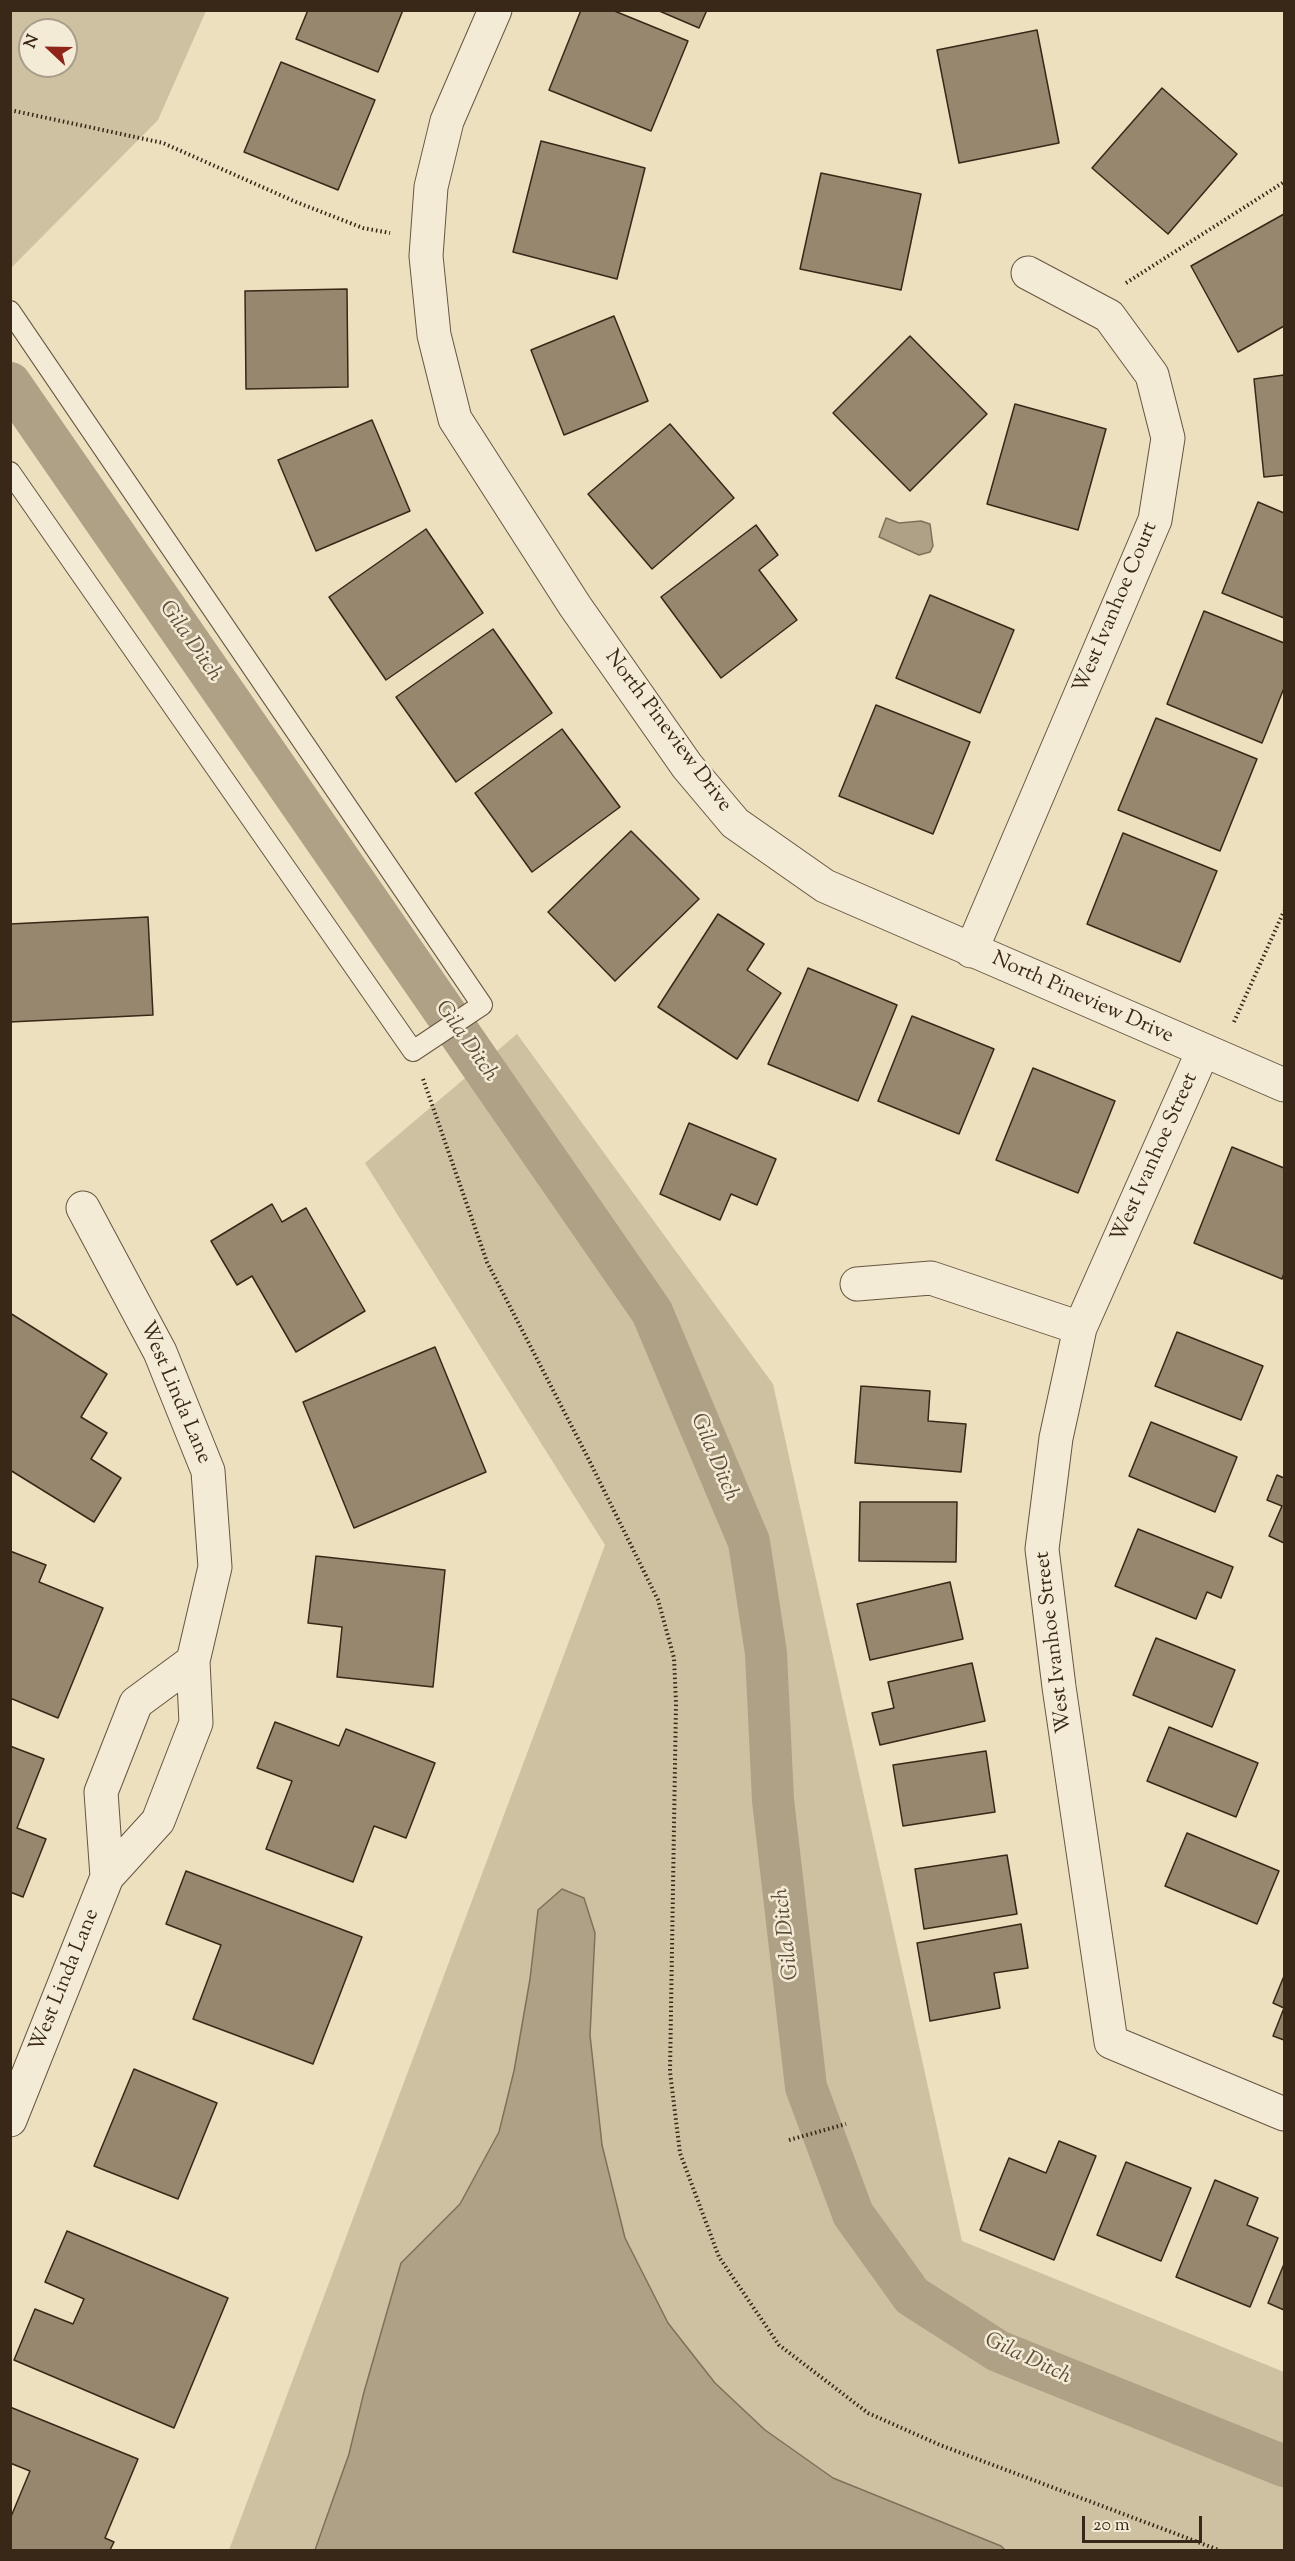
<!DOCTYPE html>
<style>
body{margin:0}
#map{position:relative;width:1295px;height:2561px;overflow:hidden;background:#ece0bf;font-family:"Sorts Mill Goudy",serif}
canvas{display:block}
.frame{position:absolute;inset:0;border:12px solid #392717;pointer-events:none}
.north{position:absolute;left:18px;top:18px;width:60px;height:60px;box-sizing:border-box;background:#f3ebd5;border:2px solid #a99d89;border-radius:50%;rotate:292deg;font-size:16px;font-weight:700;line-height:24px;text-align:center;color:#392717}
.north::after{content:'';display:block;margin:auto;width:21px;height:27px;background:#8f2418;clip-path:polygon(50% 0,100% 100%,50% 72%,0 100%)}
.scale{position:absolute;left:1082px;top:2516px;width:120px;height:27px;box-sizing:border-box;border:3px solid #392717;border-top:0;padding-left:8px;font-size:18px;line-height:21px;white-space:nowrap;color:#392717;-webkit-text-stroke:4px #f3ebd5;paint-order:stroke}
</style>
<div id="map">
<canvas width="1295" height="2561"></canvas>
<div class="frame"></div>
<div class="north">N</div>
<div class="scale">20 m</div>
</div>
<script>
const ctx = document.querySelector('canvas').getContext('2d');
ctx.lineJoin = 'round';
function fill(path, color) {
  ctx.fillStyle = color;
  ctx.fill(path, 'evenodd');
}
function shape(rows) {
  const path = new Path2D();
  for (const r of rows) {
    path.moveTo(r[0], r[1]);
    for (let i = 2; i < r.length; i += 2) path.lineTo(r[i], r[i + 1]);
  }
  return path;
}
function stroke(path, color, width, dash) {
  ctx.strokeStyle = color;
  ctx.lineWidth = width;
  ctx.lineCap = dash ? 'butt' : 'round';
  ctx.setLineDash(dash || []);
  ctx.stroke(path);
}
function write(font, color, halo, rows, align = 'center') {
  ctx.font = font + ' "Sorts Mill Goudy",serif';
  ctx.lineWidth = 5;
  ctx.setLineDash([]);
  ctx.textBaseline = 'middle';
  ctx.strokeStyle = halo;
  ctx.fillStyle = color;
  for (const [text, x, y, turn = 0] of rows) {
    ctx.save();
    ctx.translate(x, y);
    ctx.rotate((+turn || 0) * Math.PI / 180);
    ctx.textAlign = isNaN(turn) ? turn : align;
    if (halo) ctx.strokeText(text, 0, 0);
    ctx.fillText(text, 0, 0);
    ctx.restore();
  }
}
fill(shape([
 [11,10,206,11,158,120,11,268],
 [30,30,66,30,66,66,30,66],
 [517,1034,773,1384,962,2241,1284,2372,1284,2550,229,2550,605,1545,365,1163]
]), '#cec1a2');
const water = shape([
 [886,518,899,523,921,521,930,524,933,546,930,552,919,555,879,537,886,518],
 [562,1889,584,1898,595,1933,590,2035,602,2145,625,2238,668,2323,715,2383,765,2430,833,2478,1001,2546,1005,2550,315,2550,349,2454,364,2392,401,2263,460,2204,499,2132,514,2071,530,1979,538,1910,562,1889]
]);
fill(water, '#afa186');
stroke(water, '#80705a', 1.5);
stroke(shape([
 [10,383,652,1312,749,1542,766,1653,773,1800,806,2087,853,2214,912,2296,998,2351,1284,2466]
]), '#afa186', 42);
const building = shape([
 [308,10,403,10,378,72,296,39,308,10],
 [581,10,612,10,688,41,651,131,549,90,581,10],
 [657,10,707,10,699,28,657,10],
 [1037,30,1059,143,959,163,937,50,1037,30],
 [281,62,375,100,338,190,244,152,281,62],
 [1162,88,1237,154,1168,234,1092,168,1162,88],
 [541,141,645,168,617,279,513,252,541,141],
 [821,173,921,194,901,290,800,269,821,173],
 [1284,214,1284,326,1238,352,1191,266,1284,214],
 [347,289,348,387,246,389,245,291,347,289],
 [614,316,648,401,564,435,531,350,614,316],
 [910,336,987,414,910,491,833,413,910,336],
 [1284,375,1284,475,1264,477,1254,379,1284,375],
 [1015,404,1106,429,1078,530,987,504,1015,404],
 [372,420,410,511,316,551,278,460,372,420],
 [670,424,734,498,652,569,588,494,670,424],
 [1258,502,1284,513,1284,618,1222,593,1258,502],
 [756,525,778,555,759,570,797,620,721,678,661,597,756,525],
 [426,529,483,613,386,680,329,597,426,529],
 [930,595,1014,630,980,713,896,678,930,595],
 [1204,611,1284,643,1284,688,1262,743,1167,704,1204,611],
 [493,629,552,713,456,782,396,697,493,629],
 [876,705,970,742,933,834,839,796,876,705],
 [1156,718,1257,759,1220,851,1118,810,1156,718],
 [562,729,620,807,532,872,475,793,562,729],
 [631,831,699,899,615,981,548,912,631,831],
 [1123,833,1217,871,1180,962,1087,924,1123,833],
 [718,914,764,944,747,970,781,993,737,1059,658,1007,718,914],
 [148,917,153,1015,10,1022,10,924,148,917],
 [808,968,897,1005,858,1101,768,1064,808,968],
 [912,1016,994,1049,959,1134,878,1101,912,1016],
 [1033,1068,1115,1101,1078,1193,996,1160,1033,1068],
 [689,1123,776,1159,757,1205,731,1194,720,1220,660,1194,689,1123],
 [1232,1147,1284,1168,1284,1273,1282,1279,1194,1243,1232,1147],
 [272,1204,282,1222,306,1208,365,1311,296,1352,252,1276,237,1285,211,1241,272,1204],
 [10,1313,107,1374,81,1417,107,1433,91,1459,121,1478,94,1522,10,1470,10,1313],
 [1177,1332,1263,1366,1241,1420,1155,1386,1177,1332],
 [435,1347,486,1472,354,1528,303,1402,435,1347],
 [861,1386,930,1391,928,1421,966,1424,961,1472,855,1463,861,1386],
 [1151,1422,1237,1457,1215,1512,1129,1476,1151,1422],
 [1277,1475,1284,1478,1284,1543,1269,1536,1282,1506,1267,1500,1277,1475],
 [860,1502,957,1502,956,1562,859,1561,860,1502],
 [1138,1529,1233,1567,1221,1598,1207,1592,1196,1619,1115,1586,1138,1529],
 [10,1551,46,1565,39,1582,103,1608,58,1718,10,1698,10,1551],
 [316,1556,445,1570,433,1687,337,1677,342,1627,308,1623,316,1556],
 [950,1582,963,1639,870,1660,857,1604,950,1582],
 [1156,1638,1235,1670,1212,1727,1133,1695,1156,1638],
 [972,1663,985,1721,880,1745,872,1713,894,1708,888,1682,972,1663],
 [275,1722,339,1746,346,1729,435,1763,406,1838,374,1826,353,1882,266,1849,292,1781,257,1768,275,1722],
 [1169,1727,1258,1763,1236,1817,1147,1781,1169,1727],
 [10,1746,44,1759,17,1828,46,1839,23,1897,10,1892,10,1746],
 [986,1751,995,1812,903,1826,893,1765,986,1751],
 [1187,1833,1279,1871,1257,1924,1165,1886,1187,1833],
 [1007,1855,1017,1914,924,1929,915,1869,1007,1855],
 [186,1871,362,1937,313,2064,193,2019,221,1945,166,1924,186,1871],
 [1021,1924,1028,1968,994,1973,1000,2008,930,2021,917,1943,1021,1924],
 [1284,1976,1284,2008,1273,2003,1284,1976],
 [1284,2008,1284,2040,1273,2036,1284,2008],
 [134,2069,217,2103,178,2199,94,2166,134,2069],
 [1059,2141,1096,2156,1054,2260,980,2230,1009,2158,1046,2173,1059,2141],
 [1126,2162,1191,2188,1161,2261,1097,2235,1126,2162],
 [1215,2180,1258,2198,1247,2225,1278,2238,1250,2307,1176,2277,1215,2180],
 [67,2231,228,2298,174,2428,14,2360,35,2309,73,2324,84,2299,45,2282,67,2231],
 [1284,2264,1284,2310,1268,2303,1284,2264],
 [10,2407,138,2459,105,2538,114,2542,110,2550,10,2550,10,2519,30,2471,10,2463,10,2407]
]);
fill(building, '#96876e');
stroke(building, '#392717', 1.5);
const service = shape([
 [10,311,482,1005,413,1051,10,472]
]);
const minor = shape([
 [495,10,447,121,431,187,426,256,434,335,455,419,575,606,687,766,735,823,825,886,1284,1085],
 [971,951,1155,520,1168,438,1152,375,1109,316,1028,273],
 [1203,1051,1080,1328,1056,1438,1042,1549,1059,1687,1111,2042,1284,2114],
 [857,1284,931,1278,1080,1328],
 [107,1877,101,1792,136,1703,193,1661],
 [10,2120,107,1877,158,1821,196,1723,193,1661,215,1567,208,1471,160,1352,83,1208]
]);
stroke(service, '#665541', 22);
stroke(minor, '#665541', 35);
stroke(shape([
 [10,110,163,143,296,202,363,228,390,233],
 [1126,283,1284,182],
 [1234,1022,1284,911],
 [423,1079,487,1262,586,1454,658,1600,674,1658,676,1703,670,2072,680,2153,719,2257,779,2345,868,2413,940,2445,1219,2550],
 [789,2140,846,2124]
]), '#392717', 4, [1.5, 3]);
stroke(service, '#f3ebd5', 20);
stroke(minor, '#f3ebd5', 33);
write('21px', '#392717', '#f3ebd5', [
 ["West Ivanhoe Court",1117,608,-67],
 ["North Pineview Drive",667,732,53],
 ["North Pineview Drive",1082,999,24],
 ["West Ivanhoe Street",1156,1158,-66],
 ["West Linda Lane",174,1393,67],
 ["West Ivanhoe Street",1055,1642,-97],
 ["West Linda Lane",66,1981,-68]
]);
write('italic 22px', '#5c4c38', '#f3ebd5', [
 ["Gila Ditch",189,642,55],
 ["Gila Ditch",465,1042,55],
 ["Gila Ditch",713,1458,67],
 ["Gila Ditch",788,1934,-97],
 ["Gila Ditch",1027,2360,25]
]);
</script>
